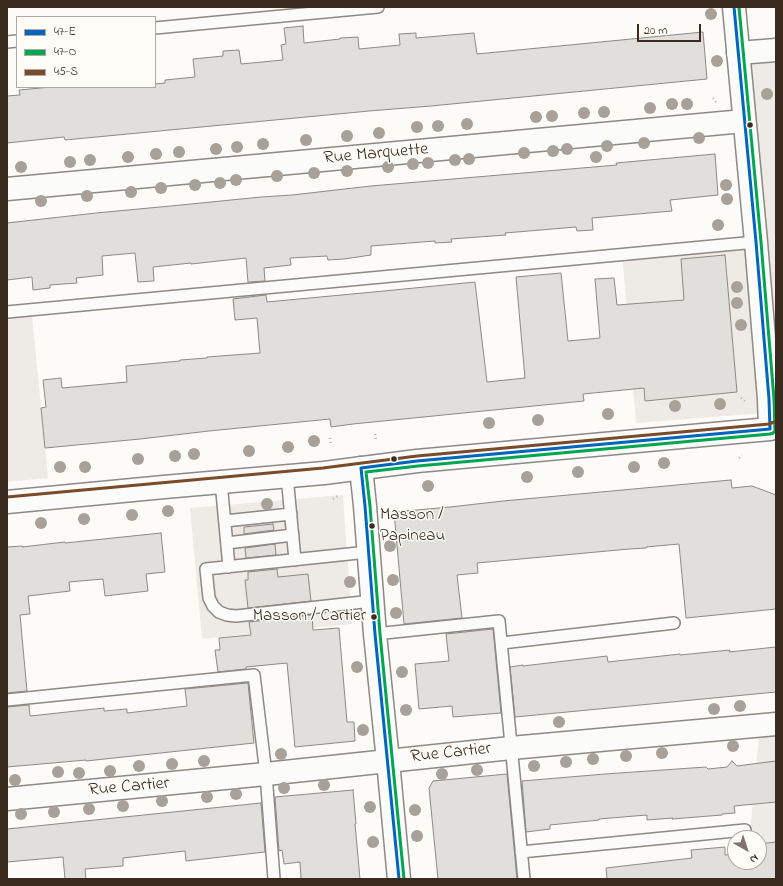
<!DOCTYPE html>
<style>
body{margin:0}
#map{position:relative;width:783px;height:886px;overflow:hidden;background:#fcfbf8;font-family:"Indie Flower",sans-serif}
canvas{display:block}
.frame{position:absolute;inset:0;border:8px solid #3b2a1e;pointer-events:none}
.legend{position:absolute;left:16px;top:16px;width:140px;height:72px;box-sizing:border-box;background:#fdfcf7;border:1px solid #afa8a0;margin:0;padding:5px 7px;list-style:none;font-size:12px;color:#3b2a1e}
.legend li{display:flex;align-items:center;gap:8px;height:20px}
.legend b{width:20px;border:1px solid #afa8a0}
.north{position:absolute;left:727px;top:830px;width:40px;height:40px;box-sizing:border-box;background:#fdfcf7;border:1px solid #afa8a0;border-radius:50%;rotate:141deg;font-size:11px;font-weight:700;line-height:16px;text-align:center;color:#3b2a1e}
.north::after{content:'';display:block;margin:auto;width:14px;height:18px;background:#7f736a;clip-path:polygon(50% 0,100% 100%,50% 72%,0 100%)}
.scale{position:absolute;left:637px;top:24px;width:64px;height:18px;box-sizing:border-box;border:2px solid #3b2a1e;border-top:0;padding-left:5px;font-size:12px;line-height:14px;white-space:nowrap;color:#3b2a1e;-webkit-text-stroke:3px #fdfcf7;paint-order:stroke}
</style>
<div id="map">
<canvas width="783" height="886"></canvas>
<div class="frame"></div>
<ul class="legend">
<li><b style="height:5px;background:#0065bd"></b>47-E</li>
<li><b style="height:5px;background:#00a651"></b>47-O</li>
<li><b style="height:5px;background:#7a4b2a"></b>45-S</li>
</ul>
<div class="north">N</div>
<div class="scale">20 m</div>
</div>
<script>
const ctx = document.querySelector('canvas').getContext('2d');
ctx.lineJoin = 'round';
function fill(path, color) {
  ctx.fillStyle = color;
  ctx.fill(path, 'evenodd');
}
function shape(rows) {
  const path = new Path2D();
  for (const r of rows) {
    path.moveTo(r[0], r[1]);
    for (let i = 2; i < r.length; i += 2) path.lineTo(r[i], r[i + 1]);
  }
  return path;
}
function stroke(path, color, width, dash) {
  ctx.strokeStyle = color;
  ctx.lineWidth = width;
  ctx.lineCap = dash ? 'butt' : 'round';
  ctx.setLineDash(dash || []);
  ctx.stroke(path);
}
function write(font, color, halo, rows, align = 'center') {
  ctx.font = font + ' "Indie Flower",sans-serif';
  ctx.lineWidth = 3;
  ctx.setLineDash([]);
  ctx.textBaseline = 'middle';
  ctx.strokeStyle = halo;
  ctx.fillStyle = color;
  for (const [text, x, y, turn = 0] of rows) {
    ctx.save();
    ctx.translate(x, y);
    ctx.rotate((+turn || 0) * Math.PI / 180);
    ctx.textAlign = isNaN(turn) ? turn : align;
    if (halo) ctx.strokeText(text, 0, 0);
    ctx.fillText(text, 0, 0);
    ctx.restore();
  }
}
fill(shape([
 [776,60,776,412,636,423,622,252,750,239,736,63],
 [32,315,48,478,7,482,7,318],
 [343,495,352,624,202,639,190,508],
 [776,724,776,879,759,862,759,838,750,838,750,833,760,725]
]), '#eeebe7');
const building = shape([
 [303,26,304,43,340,39,340,38,358,37,359,49,400,45,399,34,416,33,416,38,474,33,477,54,703,32,707,79,431,106,369,111,65,140,64,137,7,143,7,96,20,95,19,90,51,87,155,87,155,84,165,83,165,80,195,77,193,59,223,56,223,51,239,50,241,64,283,60,281,45,286,44,284,28,303,26],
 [715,154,718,195,670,200,672,211,592,218,593,230,577,231,576,227,505,233,506,235,451,239,452,242,435,243,435,241,371,246,371,255,344,259,328,260,327,256,290,258,291,265,264,268,265,281,248,282,246,258,191,264,191,263,153,267,154,281,138,282,135,253,102,256,103,275,76,278,77,283,50,285,50,288,33,290,32,277,7,280,7,223,96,213,181,205,261,197,292,195,371,186,617,165,616,163,715,154],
 [725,255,737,392,645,401,644,388,583,394,584,401,353,424,331,427,330,419,209,431,140,439,45,448,41,408,46,407,43,380,61,378,62,388,127,382,126,366,180,361,180,360,207,358,207,357,260,353,257,318,235,320,233,299,266,295,267,302,384,291,475,282,487,382,525,378,516,277,561,273,568,341,600,338,595,279,614,278,617,305,684,300,681,259,725,255],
 [731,480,732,488,752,486,776,495,776,609,686,618,679,544,646,547,646,548,629,549,477,563,478,573,457,575,462,618,404,624,394,512,450,507,503,501,731,480],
 [273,524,274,530,244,534,244,527,273,524],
 [161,533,165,572,146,574,148,591,105,596,103,579,69,582,70,591,28,596,30,614,20,615,27,691,7,693,7,547,22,546,22,547,65,542,65,543,161,533],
 [275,544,276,555,246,558,245,548,275,544],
 [277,569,278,577,308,574,311,601,248,608,245,580,248,580,248,572,277,569],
 [312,615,313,630,339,628,347,722,354,722,355,741,295,747,287,663,246,667,246,669,218,672,215,650,220,650,219,638,251,635,249,622,312,615],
 [493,629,501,713,453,717,452,706,419,709,415,664,449,661,446,634,493,629],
 [776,647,776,692,515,717,510,667,523,665,523,666,607,656,608,662,680,654,680,655,730,650,729,652,776,647],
 [248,683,254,743,86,761,86,760,7,767,7,707,29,705,30,716,104,708,104,711,127,709,127,713,187,706,185,689,248,683],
 [732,761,737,766,776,761,776,802,734,806,735,813,722,814,722,815,672,819,673,818,647,820,647,815,599,819,599,820,550,825,550,829,526,832,522,781,605,774,706,767,708,769,727,767,732,761],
 [507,774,517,879,438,879,429,788,433,781,507,774],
 [353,790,356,824,355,824,360,879,301,879,300,862,284,864,282,850,279,851,275,797,353,790],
 [261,803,265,852,186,861,185,851,123,858,123,866,85,869,86,879,65,879,63,857,7,862,7,829,261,803],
 [776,842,776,879,607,879,606,868,692,858,691,850,725,847,725,855,735,854,735,862,759,862,759,844,776,842]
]);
fill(building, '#e0dfdc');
stroke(building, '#8d8985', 1);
const lane = shape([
 [155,28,378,7],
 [7,42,17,41],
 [7,312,756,242],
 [287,476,295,560],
 [221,482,229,567],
 [225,521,291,514],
 [227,543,293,535],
 [368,552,206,569,209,598,213,606,219,612,227,615,236,616,372,601],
 [375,634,499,621,524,879],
 [502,643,674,623],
 [7,700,254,675,266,774,274,879],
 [521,852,745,830]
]);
const street = shape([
 [738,53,776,50],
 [7,189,744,121],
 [361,468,365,506,375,634,388,761,399,879],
 [7,799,266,774,388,761,511,748,776,724]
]);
const secondary = shape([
 [734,7,756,242,769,399,770,429],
 [7,502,164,487,324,473,417,461,736,432,770,429,776,426]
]);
stroke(lane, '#8d8985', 14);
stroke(street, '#8d8985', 25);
stroke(secondary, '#8d8985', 25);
stroke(shape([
 [713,98,716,102],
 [741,398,745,401],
 [375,434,376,440],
 [330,438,331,446],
 [739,458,742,455],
 [333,499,338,496]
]), '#b6b4b1', 2.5, [1, 3]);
stroke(lane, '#fbfbf9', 11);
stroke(street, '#fbfbf9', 22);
stroke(secondary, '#fbfbf9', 22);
stroke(shape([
 [399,879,375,634,365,506,361,468,417,461,770,429,769,399,756,242,734,7]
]), '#0065bd', 3);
stroke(shape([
 [404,879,380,634,370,506,366,472,418,466,770,434,773,433,775,431,774,399,761,242,739,7]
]), '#00a651', 3);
stroke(shape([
 [7,497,323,468,417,456,769,424,774,422]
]), '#7a4b2a', 3);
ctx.fillStyle = '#a8a199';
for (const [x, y] of [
 [711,14],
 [717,61],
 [767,94],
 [672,104],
 [687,104],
 [650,108],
 [604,112],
 [584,113],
 [552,116],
 [536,117],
 [467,124],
 [438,126],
 [417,127],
 [379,133],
 [347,136],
 [699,138],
 [306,140],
 [644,143],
 [263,144],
 [607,146],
 [237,147],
 [216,149],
 [567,149],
 [553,151],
 [179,152],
 [524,153],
 [156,154],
 [128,157],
 [596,157],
 [469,159],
 [90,160],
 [455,160],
 [70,162],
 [428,163],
 [413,164],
 [21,167],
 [388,167],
 [347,171],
 [314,173],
 [277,176],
 [236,180],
 [220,183],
 [195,185],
 [726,185],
 [161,188],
 [131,192],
 [87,196],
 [727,199],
 [41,201],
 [718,225],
 [737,287],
 [737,303],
 [741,325],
 [720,404],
 [675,406],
 [608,414],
 [538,420],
 [489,423],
 [314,441],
 [288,447],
 [249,451],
 [194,454],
 [175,456],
 [138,459],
 [664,463],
 [60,467],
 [85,467],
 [634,467],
 [578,472],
 [527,477],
 [428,486],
 [267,504],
 [168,511],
 [132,515],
 [84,519],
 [41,523],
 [390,546],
 [393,580],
 [350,582],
 [396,613],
 [357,667],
 [402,672],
 [740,706],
 [714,709],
 [406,710],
 [559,722],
 [363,730],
 [733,746],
 [662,753],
 [281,754],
 [626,756],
 [593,759],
 [204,761],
 [566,762],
 [172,764],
 [139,766],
 [534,766],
 [477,770],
 [110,771],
 [58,772],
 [79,773],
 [442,774],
 [15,780],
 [324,785],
 [284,788],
 [236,794],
 [207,797],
 [162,801],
 [123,806],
 [370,807],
 [89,809],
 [415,810],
 [54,812],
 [21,814],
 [417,836],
 [373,842]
]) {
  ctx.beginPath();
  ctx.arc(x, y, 6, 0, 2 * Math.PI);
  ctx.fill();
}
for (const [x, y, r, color] of [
 [750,125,3.5,"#3b2a1e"],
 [394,459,3.5,"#3b2a1e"],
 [372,526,3.5,"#3b2a1e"],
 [374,617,3.5,"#3b2a1e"]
]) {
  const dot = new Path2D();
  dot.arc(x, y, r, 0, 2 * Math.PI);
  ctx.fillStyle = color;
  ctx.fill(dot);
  stroke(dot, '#fdfcf7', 1.5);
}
write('17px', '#3b2a1e', '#fdfcf7', [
 ["Masson /",380,516],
 ["Papineau",380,537],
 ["Masson / Cartier",366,617,"right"]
], 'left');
write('18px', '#3b2a1e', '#fdfcf7', [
 ["Rue Marquette",376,155,-5],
 ["Rue Cartier",451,754,-6],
 ["Rue Cartier",129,788,-5]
]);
</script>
